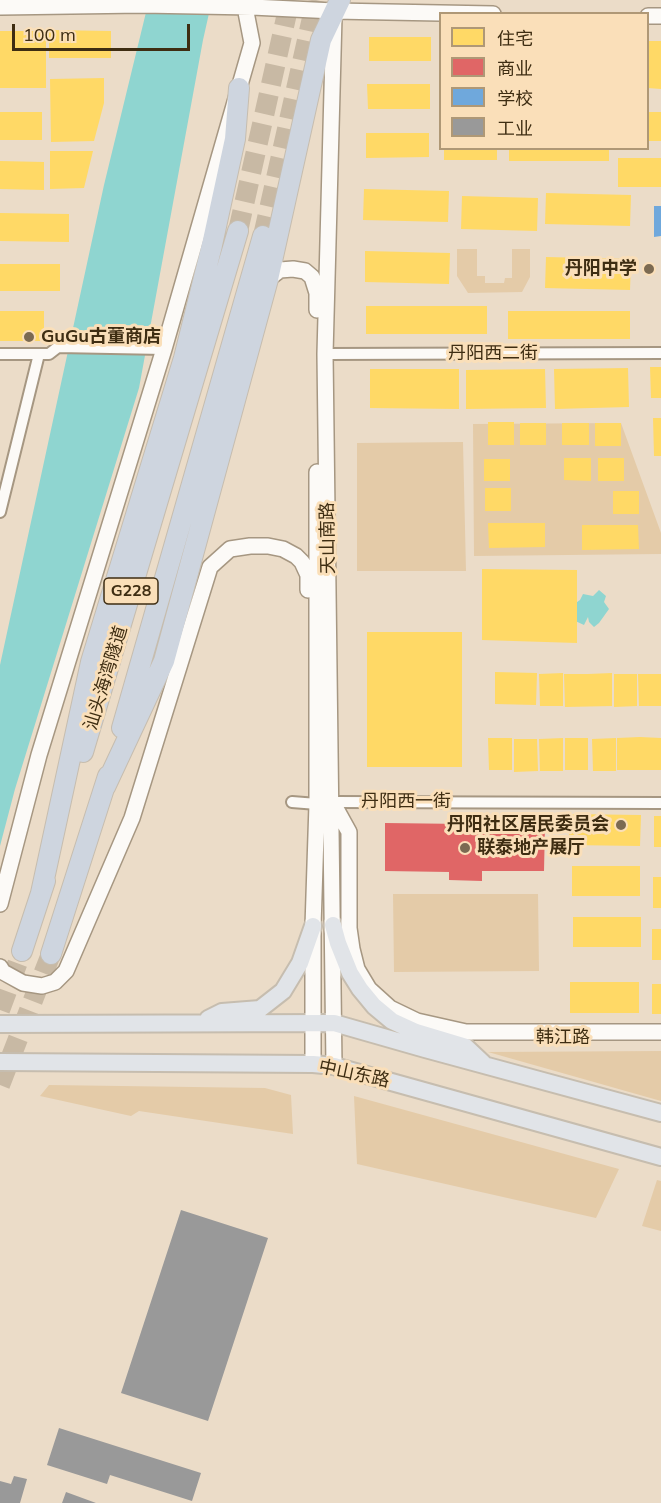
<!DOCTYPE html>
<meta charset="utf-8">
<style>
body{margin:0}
#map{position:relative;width:661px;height:1503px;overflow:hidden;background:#ebdcc8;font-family:Mulish,"Noto Sans SC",sans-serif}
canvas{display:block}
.legend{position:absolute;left:439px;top:12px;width:210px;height:138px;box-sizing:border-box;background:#fadfb9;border:2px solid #af9876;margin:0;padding:8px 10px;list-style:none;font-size:18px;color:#3e2d12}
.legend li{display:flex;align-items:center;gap:12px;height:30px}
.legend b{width:30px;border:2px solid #af9876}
.scale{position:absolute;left:12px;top:24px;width:178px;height:27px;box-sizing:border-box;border:3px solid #3e2d12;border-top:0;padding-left:8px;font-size:18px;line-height:21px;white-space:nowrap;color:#3e2d12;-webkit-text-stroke:4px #fadfb9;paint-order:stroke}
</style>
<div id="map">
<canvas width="661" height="1503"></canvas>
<ul class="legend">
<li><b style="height:16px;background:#ffd966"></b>住宅</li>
<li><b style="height:16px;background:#e06666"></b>商业</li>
<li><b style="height:16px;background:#6fa8dc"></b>学校</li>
<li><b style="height:16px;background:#999"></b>工业</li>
</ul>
<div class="scale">100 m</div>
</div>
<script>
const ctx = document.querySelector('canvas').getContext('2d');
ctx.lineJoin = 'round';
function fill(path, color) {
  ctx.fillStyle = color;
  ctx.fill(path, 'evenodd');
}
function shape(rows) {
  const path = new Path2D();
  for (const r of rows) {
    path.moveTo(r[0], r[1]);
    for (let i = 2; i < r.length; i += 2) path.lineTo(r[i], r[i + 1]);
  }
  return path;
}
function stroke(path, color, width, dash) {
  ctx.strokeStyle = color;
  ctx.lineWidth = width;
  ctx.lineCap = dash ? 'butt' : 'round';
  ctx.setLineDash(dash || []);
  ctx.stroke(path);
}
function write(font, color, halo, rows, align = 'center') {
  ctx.font = font + ' Mulish,"Noto Sans SC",sans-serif';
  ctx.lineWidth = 6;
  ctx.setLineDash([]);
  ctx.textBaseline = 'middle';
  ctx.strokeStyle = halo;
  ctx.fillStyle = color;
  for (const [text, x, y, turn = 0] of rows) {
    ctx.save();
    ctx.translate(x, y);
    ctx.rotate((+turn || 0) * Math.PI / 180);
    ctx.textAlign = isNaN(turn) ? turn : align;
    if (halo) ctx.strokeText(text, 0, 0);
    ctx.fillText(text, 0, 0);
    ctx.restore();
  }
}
fill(shape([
 [457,249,477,249,477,276,485,276,485,283,504,283,505,278,512,278,512,249,530,249,530,277,522,292,468,293,457,276],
 [621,423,661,533,661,554,474,556,473,424],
 [463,442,466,571,357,571,357,443],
 [538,894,539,971,394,972,393,894],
 [661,1051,661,1101,488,1052],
 [49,1085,265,1088,291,1095,293,1134,139,1111,131,1116,40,1096],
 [354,1096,619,1169,596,1218,357,1164],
 [657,1180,661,1181,661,1231,642,1226]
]), '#e4cba8');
fill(shape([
 [149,0,212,0,203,40,139,388,15,789,0,846,0,665,104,185],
 [599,590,606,596,604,602,609,609,599,623,594,627,589,622,588,617,584,625,571,619,570,607,580,600,583,594,593,596]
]), '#8fd5d0');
fill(shape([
 [49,30,111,31,111,58,49,58],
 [0,31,46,31,46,88,0,88],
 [369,37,431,37,431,61,369,61],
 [648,41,661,41,661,89,648,88],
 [104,78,104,103,94,141,51,142,50,79],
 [367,84,430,84,430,109,368,109],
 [0,112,42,112,42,140,0,140],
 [648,112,661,112,661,141,648,141],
 [366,133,429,133,429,157,366,158],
 [444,148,497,148,497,160,444,160],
 [509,148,609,148,609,161,509,161],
 [50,151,93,151,84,188,50,189],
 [618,158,661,158,661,187,618,187],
 [0,161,44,162,44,190,0,189],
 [364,189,449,191,448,222,363,220],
 [546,193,631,195,630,226,545,224],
 [462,196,538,198,537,231,461,229],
 [0,213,69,214,69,242,0,241],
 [365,251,450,253,449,284,365,282],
 [546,257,631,259,630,290,545,288],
 [0,264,60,264,60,291,0,291],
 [366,306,487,306,487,334,366,334],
 [0,311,44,311,44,341,0,341],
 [508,311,630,311,630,339,508,339],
 [650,367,661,367,661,398,651,398],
 [628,368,629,407,555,409,554,369],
 [370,369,459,369,459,409,370,408],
 [545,369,546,408,466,409,466,370],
 [653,418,661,418,661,456,654,456],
 [488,422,514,422,514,445,488,445],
 [520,423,546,423,546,445,520,445],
 [562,423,589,423,589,445,562,445],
 [595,423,621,423,621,446,595,446],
 [564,458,591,458,591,481,564,480],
 [598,458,624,458,624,481,598,481],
 [484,459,510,459,510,481,484,481],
 [485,488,511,488,511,511,485,511],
 [613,491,639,491,639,514,613,514],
 [488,523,545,523,545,547,489,548],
 [582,525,638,525,639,549,582,550],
 [482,569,577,570,577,643,482,640],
 [367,632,462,632,462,767,367,767],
 [495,672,537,673,536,705,495,704],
 [563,673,563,706,540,706,539,674],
 [612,673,612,706,565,707,564,674,588,674,589,683,588,674],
 [614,674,637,674,637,706,614,707],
 [638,674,661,674,661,706,639,706],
 [640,737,661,738,661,770,617,770,617,738],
 [488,738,512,738,512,770,489,770],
 [563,738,563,771,540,771,539,739],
 [565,738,588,738,588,770,565,770],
 [616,738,616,771,593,771,592,739],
 [514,739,537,739,538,771,514,772],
 [569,814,641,815,640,846,569,845],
 [654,816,661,816,661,847,654,847],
 [572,866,640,866,640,896,572,896],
 [653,877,661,877,661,908,653,908],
 [573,917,641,917,641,947,573,947],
 [652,929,661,929,661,960,652,960],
 [570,982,639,982,639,1013,570,1013],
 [652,984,661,984,661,1014,652,1014]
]), '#ffd966');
fill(shape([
 [385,823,545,825,544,871,482,871,482,881,449,880,449,872,385,871]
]), '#e06666');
fill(shape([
 [654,206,661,206,661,236,654,237]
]), '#6fa8dc');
fill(shape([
 [181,1210,268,1238,208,1421,121,1393],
 [59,1428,201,1473,192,1501,110,1475,107,1484,47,1465],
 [14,1476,27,1479,20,1503,0,1503,0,1481,11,1484],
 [66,1492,96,1503,62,1503]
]), '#999');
stroke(shape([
 [238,231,290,0],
 [263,236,316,0],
 [0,1010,22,951],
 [0,1085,51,954]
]), '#c8b9a4', 20, [20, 10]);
const street = shape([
 [0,354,49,354,58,347,164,349],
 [325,354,661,353],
 [0,512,39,354],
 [292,802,317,804],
 [332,802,661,803]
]);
const secondary = shape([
 [0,7,142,5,252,7,334,11,493,14],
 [334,16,325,354,334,1066],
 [648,16,661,16],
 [268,279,280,270,293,269,305,271,312,277,317,293,317,310],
 [333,803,349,832,349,928,352,949,357,969,369,989,390,1008,417,1021,466,1032,661,1032],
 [0,904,39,755,164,349,252,43,245,7],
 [0,967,3,972,23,983,42,986,55,982,66,971,132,818,210,567,230,549,250,546,268,546,283,549,296,556,302,562,308,575,308,590],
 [313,1064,313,926,317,804,317,472]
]);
const primary = shape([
 [333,925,338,943,350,973,360,989,374,1006,392,1021,416,1032,466,1047,483,1063],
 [208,1019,222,1012,260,1009,283,991,300,963,313,926],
 [0,1024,334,1023,425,1049,661,1113],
 [0,1062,313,1064,334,1066,661,1157]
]);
const highway = shape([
 [122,728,263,236],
 [83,752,238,231],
 [105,787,164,661,268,279,321,40,340,0],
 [41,893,91,662,184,358,212,245,235,139,239,88],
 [22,951,45,881],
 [51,954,108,776]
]);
stroke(street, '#a69782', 14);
stroke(secondary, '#a69782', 18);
stroke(primary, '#c6bdaf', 20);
stroke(highway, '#c6bdaf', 22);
stroke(street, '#fcfaf7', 10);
stroke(secondary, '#fcfaf7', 15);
stroke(primary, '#e1e4e8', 16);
stroke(highway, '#ced5df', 20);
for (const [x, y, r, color] of [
 [649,269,6,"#7b6a52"],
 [29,337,6,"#7b6a52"],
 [621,825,6,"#7b6a52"],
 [465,848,6,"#7b6a52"]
]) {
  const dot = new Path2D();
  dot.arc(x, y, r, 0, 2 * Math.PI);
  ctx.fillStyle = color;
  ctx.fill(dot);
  stroke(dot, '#fadfb9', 2);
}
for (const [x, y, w] of [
 [131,591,54]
]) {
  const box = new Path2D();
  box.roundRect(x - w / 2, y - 13, w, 26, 4.5);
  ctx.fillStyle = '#fadfb9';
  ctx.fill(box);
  stroke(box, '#3e2d12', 1.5);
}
write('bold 16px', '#3e2d12', null, [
 ["G228",131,591]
]);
write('bold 18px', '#3e2d12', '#fadfb9', [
 ["丹阳中学",637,269],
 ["GuGu古董商店",41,337,"left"],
 ["丹阳社区居民委员会",609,825],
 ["联泰地产展厅",477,848,"left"]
], 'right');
write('18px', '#3e2d12', '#fadfb9', [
 ["丹阳西二街",493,354],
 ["天山南路",328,538,-91],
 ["汕头海湾隧道",106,678,-73],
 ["丹阳西一街",406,802],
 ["韩江路",563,1038],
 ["中山东路",354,1074,12]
]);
</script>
